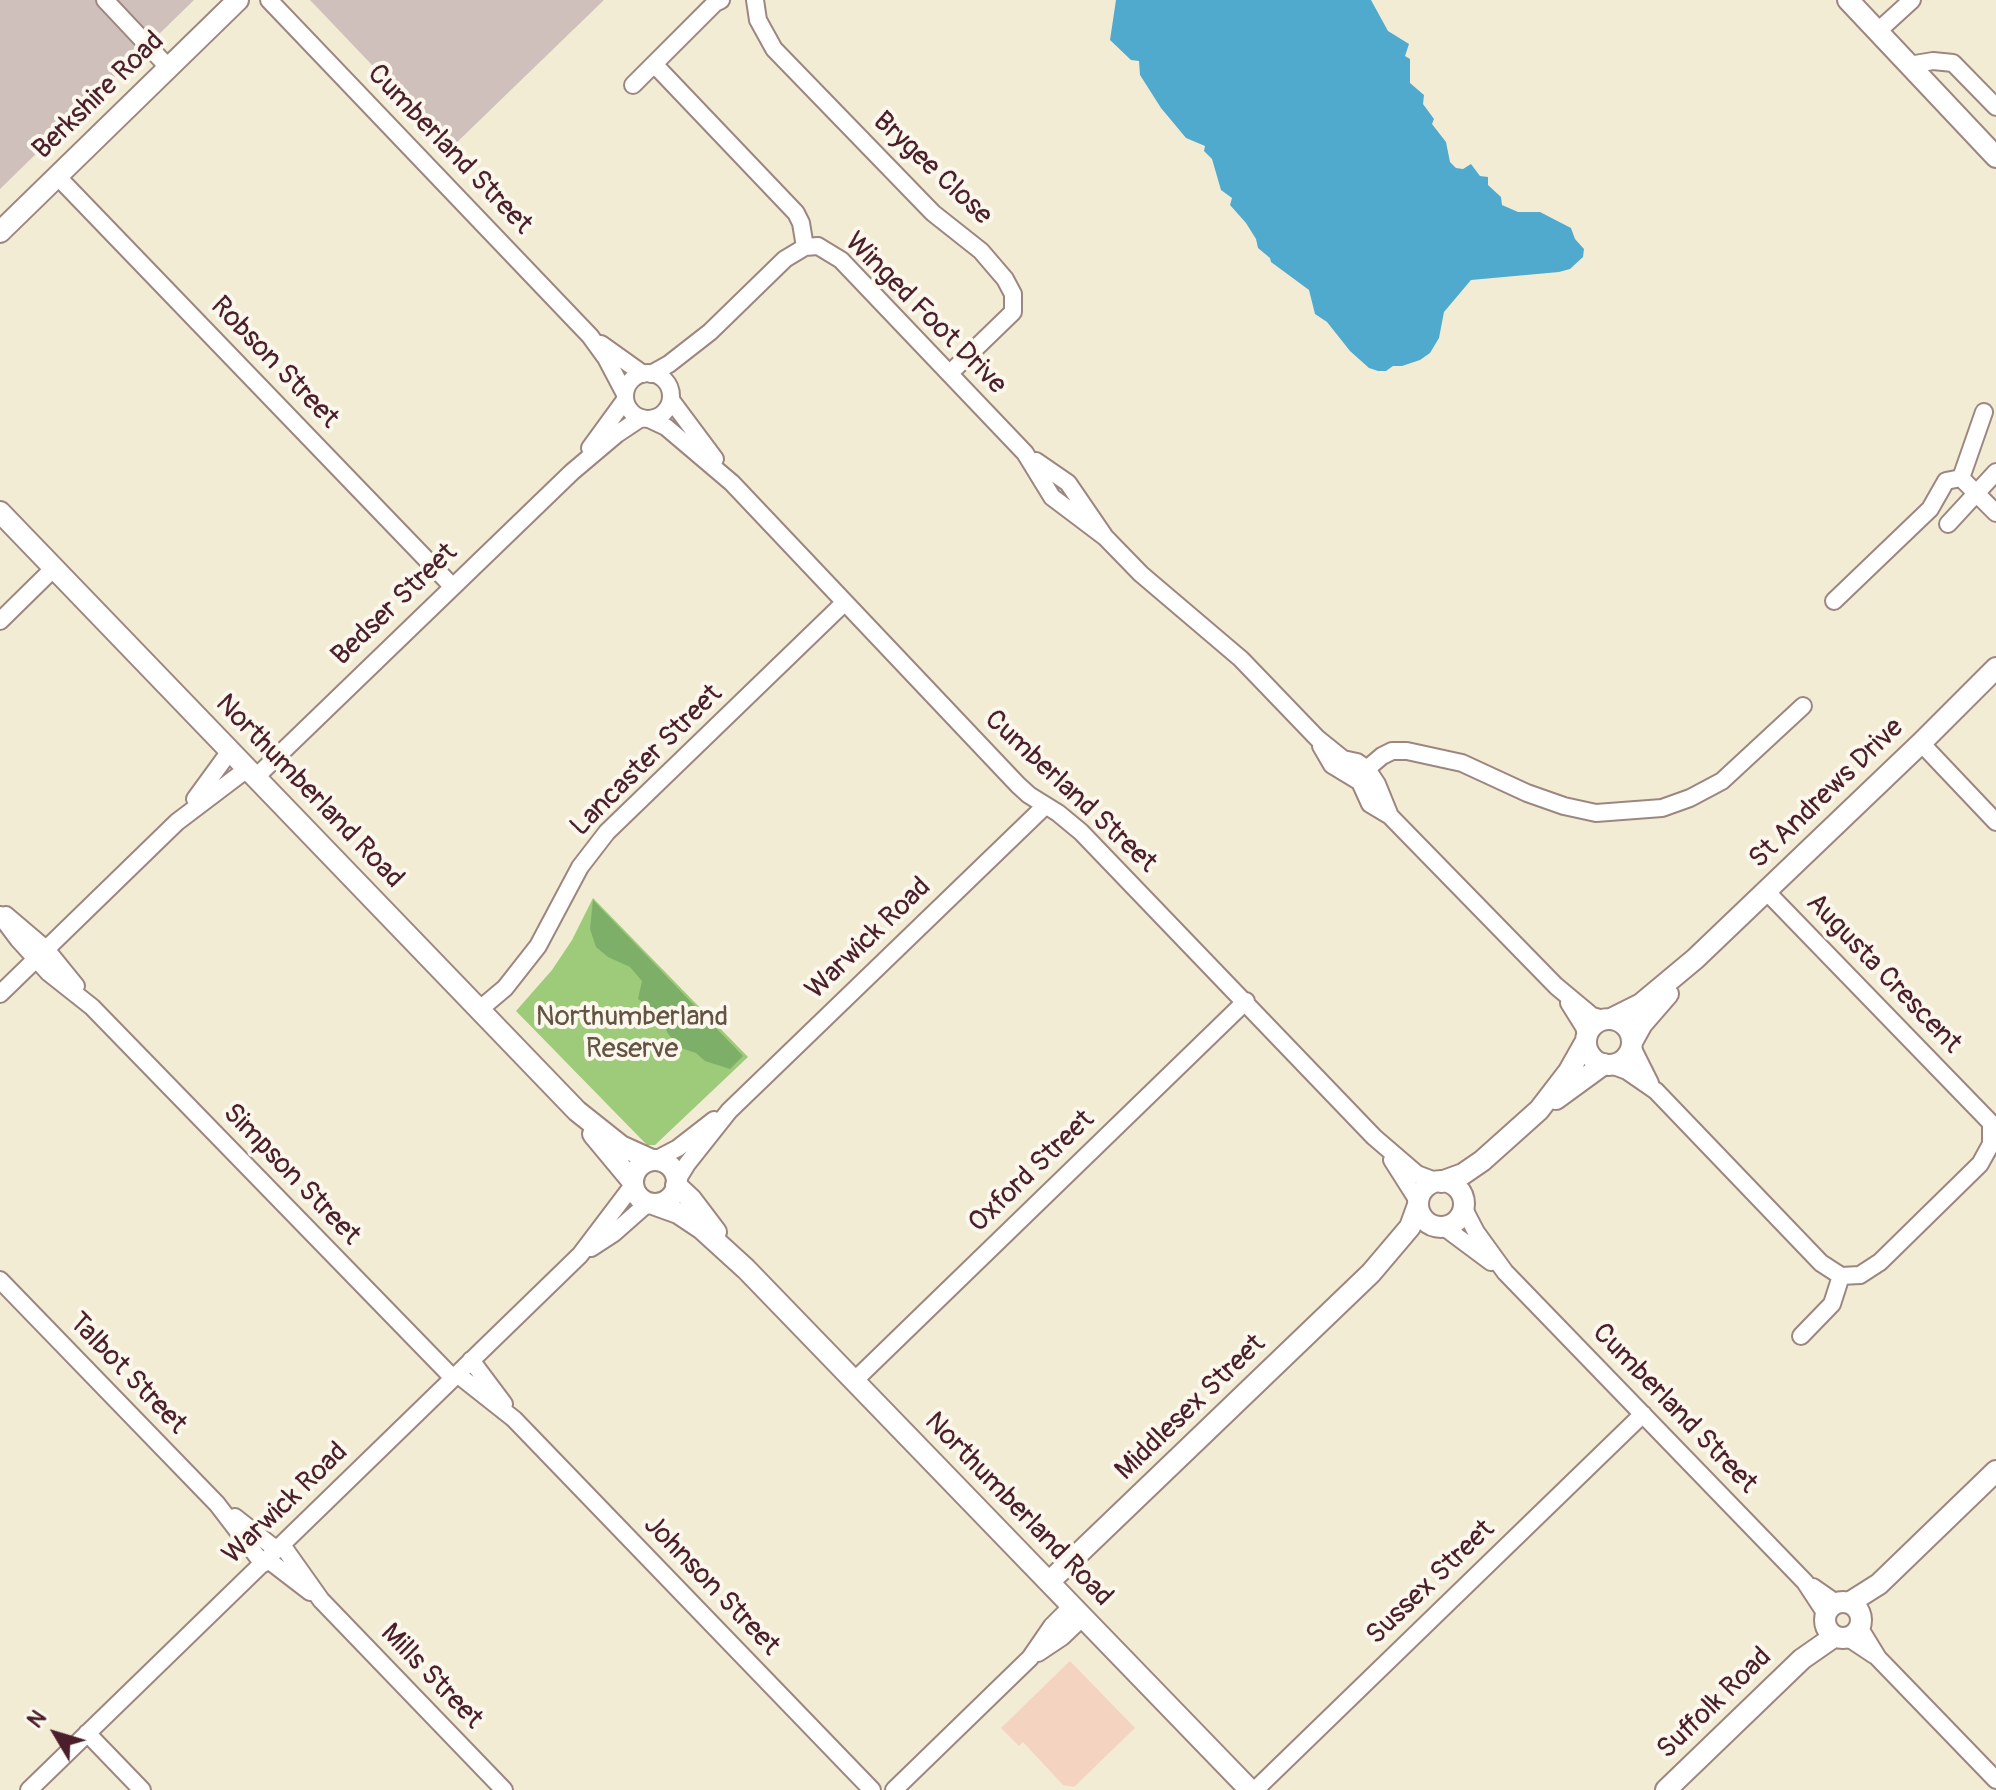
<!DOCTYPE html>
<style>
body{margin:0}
#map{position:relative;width:1996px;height:1790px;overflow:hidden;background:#f3ecd5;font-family:Pangolin,sans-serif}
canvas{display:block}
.north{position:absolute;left:16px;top:1694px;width:80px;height:80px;-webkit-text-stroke:6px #fbf7ec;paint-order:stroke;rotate:308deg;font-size:22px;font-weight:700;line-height:32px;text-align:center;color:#4a1f2b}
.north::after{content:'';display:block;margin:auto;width:28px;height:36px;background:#4a1f2b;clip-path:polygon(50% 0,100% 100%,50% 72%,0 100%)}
</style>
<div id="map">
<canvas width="1996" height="1790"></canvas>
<div class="north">N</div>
</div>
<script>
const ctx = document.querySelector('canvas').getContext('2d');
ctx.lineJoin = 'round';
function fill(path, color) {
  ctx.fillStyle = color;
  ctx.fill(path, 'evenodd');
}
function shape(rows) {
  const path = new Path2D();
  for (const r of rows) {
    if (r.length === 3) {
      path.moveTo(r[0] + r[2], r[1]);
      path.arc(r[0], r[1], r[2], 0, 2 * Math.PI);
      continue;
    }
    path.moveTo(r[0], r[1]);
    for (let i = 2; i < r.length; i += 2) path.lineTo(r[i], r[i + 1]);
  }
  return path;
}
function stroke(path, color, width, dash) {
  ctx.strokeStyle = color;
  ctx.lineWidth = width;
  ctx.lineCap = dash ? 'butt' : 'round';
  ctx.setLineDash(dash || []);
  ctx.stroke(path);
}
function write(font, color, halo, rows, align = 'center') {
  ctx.font = font + ' Pangolin,sans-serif';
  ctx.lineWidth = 8;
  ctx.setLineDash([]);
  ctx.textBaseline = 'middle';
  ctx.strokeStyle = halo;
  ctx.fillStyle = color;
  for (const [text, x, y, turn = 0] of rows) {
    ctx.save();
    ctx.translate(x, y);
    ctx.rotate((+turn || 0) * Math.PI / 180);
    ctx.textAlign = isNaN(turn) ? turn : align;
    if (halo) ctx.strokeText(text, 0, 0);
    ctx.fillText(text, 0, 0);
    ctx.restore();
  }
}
fill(shape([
 [1070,1661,1135,1728,1074,1787,1063,1785,1023,1742,1019,1746,1001,1728]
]), '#f4d3c1');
fill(shape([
 [0,0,194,0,0,189],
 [310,0,604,0,451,148]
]), '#d0c0bc');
fill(shape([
 [593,898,748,1057,655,1145,647,1145,516,1011,552,970,572,940]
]), '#9ecb79');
fill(shape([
 [593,900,743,1056,730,1069,705,1061,696,1053,678,1047,667,1032,664,1016,638,999,642,981,630,967,608,957,596,947,590,929]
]), '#7eaf69');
fill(shape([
 [1116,0,1371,0,1388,31,1409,44,1405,56,1410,59,1410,83,1424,95,1423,104,1434,119,1432,124,1446,142,1450,162,1456,168,1463,169,1471,164,1480,176,1488,177,1488,185,1501,197,1502,205,1518,212,1540,212,1571,228,1575,239,1584,249,1583,257,1570,269,1559,272,1471,280,1444,312,1439,338,1430,353,1420,360,1402,366,1393,366,1386,371,1378,371,1369,368,1350,351,1327,322,1315,314,1309,290,1271,262,1270,258,1258,248,1256,239,1246,223,1230,205,1232,198,1221,190,1212,159,1204,151,1205,146,1186,138,1161,108,1140,75,1139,61,1131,60,1110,40]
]), '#50aace');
const minor = shape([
 [105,0,168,67],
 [269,0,590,336,606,358,625,394],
 [755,0,758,20,774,49,933,213,981,251,1005,279,1013,294,1013,312,950,373],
 [1878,31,1912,0],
 [654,64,715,3,721,0],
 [1909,65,1933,61,1953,63,1996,107],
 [633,85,654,64,796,213,801,223,805,247],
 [57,176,452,586],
 [601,344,643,374],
 [648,396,23],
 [651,374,669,364,710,332,785,259,805,247,818,246,841,260,1025,453,1052,497,1105,537],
 [671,400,715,459],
 [649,419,666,427,732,483,1018,785,1029,795,1058,813,1081,832,1374,1137,1417,1174,1438,1182],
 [590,448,625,400],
 [1036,461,1068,483,1105,537,1141,574,1241,659,1317,738,1343,759,1357,762,1367,769,1377,784,1390,816],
 [1961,478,1984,412],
 [1948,524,1996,472],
 [1834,601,1930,509,1946,481,1961,478,1996,513],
 [0,621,54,568],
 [1921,743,1996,822],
 [1321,746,1332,765,1360,782,1370,804,1390,816,1556,986,1592,1016,1604,1019],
 [256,777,572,472,617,434,641,418],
 [1356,778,1382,756,1392,751,1407,751,1462,763,1527,793,1564,806,1596,813,1662,808,1690,798,1722,781,1803,706],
 [195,799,230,751],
 [0,915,18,939,49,973,92,1007,453,1378],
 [6,915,46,949,76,986],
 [0,994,177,822,247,769],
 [1569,1003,1584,1027,1587,1038],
 [480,1009,505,988,538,946,580,867,607,832,844,603],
 [1632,1047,1650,1083],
 [1611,1065,1627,1071,1656,1091,1821,1263,1841,1276,1860,1275,1880,1262,1980,1164,1991,1144,1991,1123,1766,891],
 [655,1160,678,1148,714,1120],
 [1392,1160,1418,1201],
 [676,1182,687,1164,729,1111,1045,806],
 [1463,1207,1476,1232,1505,1272,1805,1582,1826,1614],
 [1444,1227,1491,1262],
 [591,1248,614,1233,648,1203],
 [0,1280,217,1504,263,1564],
 [1801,1336,1832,1304,1841,1276],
 [471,1360,504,1404],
 [457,1374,514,1419,872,1790],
 [854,1381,1246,1001],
 [235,1517,277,1550],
 [282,1545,321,1600,504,1790],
 [267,1559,310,1592],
 [1813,1587,1836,1603],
 [1859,1627,1878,1658,1996,1780],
 [1847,1637,1874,1655],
 [1038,1653,1062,1637,1083,1617],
 [87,1733,142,1790],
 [29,1790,580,1255,633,1185],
 [894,1790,1030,1658,1052,1626,1072,1606],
 [1255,1790,1643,1414]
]);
const tertiary = shape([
 [1848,0,1996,157],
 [0,232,238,0],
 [0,512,577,1111,621,1146,652,1160],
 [1611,1019,1641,1004,1695,959,1921,743,1996,668],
 [1609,1042,23],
 [1632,1042,1642,1024,1668,994],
 [1556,1099,1604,1064],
 [593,1134,633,1182],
 [655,1182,22],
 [1441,1204,23],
 [1441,1182,1463,1174,1482,1161,1539,1110,1569,1071,1586,1041],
 [676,1185,691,1199,716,1232],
 [653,1204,678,1213,702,1229,746,1269,1250,1790],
 [1049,1582,1371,1273,1410,1227,1418,1205],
 [1843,1620,18],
 [1849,1603,1879,1584,1996,1471],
 [1666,1790,1802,1659,1835,1636]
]);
stroke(minor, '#9e8680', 20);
stroke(tertiary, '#9e8680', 24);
stroke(minor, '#fff', 16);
stroke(tertiary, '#fff', 20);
write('28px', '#4a1f2b', '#fbf7ec', [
 ["Berkshire Road",99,96,-44],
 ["Cumberland Street",449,150,46],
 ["Brygee Close",932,169,43],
 ["Winged Foot Drive",925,314,45],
 ["Robson Street",274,363,46],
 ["Bedser Street",395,605,-44],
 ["Lancaster Street",647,761,-45],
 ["Northumberland Road",309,792,46],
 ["Cumberland Street",1070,792,43],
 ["St Andrews Drive",1827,794,-44],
 ["Warwick Road",869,939,-44],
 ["Augusta Crescent",1883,974,46],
 ["Oxford Street",1032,1172,-44],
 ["Simpson Street",291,1175,46],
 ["Talbot Street",127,1374,46],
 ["Middlesex Street",1191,1408,-44],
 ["Cumberland Street",1674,1409,46],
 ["Warwick Road",286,1504,-44],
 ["Northumberland Road",1018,1510,46],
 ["Sussex Street",1431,1583,-44],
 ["Johnson Street",711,1586,46],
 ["Mills Street",431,1677,46],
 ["Suffolk Road",1715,1704,-44]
]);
write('28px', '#635342', '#fbf7ec', [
 ["Northumberland",632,1018],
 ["Reserve",632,1050]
]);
</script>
